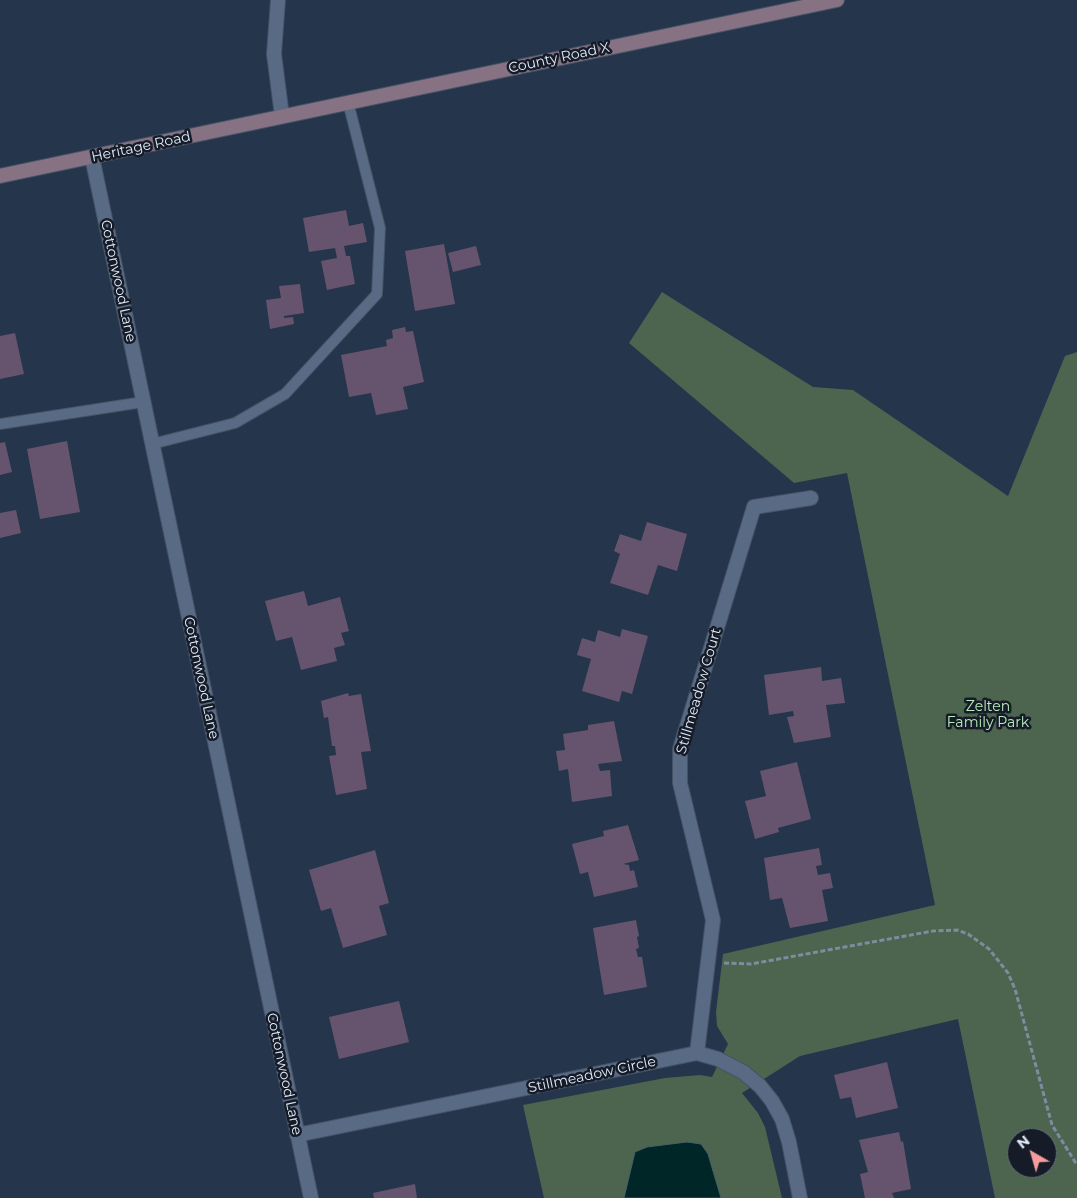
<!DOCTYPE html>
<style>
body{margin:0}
#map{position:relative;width:1077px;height:1198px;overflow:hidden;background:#25354c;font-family:Montserrat,sans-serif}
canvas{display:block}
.north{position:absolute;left:1007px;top:1128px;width:50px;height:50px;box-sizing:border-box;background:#151c27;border:1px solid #676f7c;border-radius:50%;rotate:322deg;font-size:14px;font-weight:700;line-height:20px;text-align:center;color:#e1ebfb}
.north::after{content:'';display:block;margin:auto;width:18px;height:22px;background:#f59b9e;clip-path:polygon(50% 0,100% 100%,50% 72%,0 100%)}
</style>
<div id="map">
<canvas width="1077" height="1198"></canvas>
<div class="north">N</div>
</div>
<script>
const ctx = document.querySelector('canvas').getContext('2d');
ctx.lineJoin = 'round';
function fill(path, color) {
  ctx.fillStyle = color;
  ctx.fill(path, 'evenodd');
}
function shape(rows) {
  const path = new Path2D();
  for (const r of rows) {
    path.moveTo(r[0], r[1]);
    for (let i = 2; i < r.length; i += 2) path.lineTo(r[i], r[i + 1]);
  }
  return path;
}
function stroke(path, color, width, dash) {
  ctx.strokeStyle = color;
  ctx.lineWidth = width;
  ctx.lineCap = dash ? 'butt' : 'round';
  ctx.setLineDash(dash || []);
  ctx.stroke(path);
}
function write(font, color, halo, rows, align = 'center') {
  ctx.font = font + ' Montserrat,sans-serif';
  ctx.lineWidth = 5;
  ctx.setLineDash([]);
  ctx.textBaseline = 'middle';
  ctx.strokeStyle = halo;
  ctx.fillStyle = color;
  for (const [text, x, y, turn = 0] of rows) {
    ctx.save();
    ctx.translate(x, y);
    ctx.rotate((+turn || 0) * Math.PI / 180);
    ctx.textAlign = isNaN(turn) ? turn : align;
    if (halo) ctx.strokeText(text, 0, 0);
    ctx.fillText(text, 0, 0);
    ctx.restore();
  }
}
fill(shape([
 [662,292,813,387,853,390,1008,496,1065,356,1077,352,1077,1198,995,1198,958,1019,800,1056,742,1093,758,1113,765,1127,782,1198,544,1198,523,1105,665,1078,700,1075,712,1077,728,1044,717,1026,716,1012,723,954,935,905,847,473,794,483,629,343],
 [1017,1138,1047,1138,1047,1168,1017,1168]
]), '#4d644f');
const water = shape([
 [687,1142,701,1144,708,1154,721,1198,624,1198,635,1152,647,1147,687,1142]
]);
fill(water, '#002627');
stroke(water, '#446167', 1);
fill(shape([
 [346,210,349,226,363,223,367,242,344,246,346,256,350,256,355,284,327,290,321,261,337,258,335,248,309,252,303,218],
 [444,244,455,304,415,311,405,251],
 [476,246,481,265,453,272,448,253],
 [300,284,304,313,284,316,284,318,293,317,294,324,270,329,266,300,281,298,279,286],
 [405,327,406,332,413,331,424,382,403,387,408,409,376,415,371,393,349,397,341,355,387,346,386,340,393,338,392,330],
 [15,333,24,374,0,379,0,336],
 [67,441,80,512,40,519,27,449],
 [5,442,12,472,0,475,0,443],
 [16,510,21,533,0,538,0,513],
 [647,522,687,534,677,571,658,565,648,595,610,583,620,554,614,551,620,534,641,541],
 [304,591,308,606,340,597,349,631,341,633,345,645,334,648,337,661,301,670,292,637,276,641,265,601],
 [622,629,648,636,632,694,622,691,619,702,582,691,591,659,577,655,582,638,595,642,598,630,620,637],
 [821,667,822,681,841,678,845,703,826,705,831,737,794,743,787,717,794,716,793,711,769,715,764,675],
 [348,693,349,696,361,694,371,751,361,752,367,789,336,795,329,756,336,755,335,746,332,746,328,717,324,718,321,701],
 [614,721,622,761,598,764,600,771,610,770,612,796,572,802,568,769,559,771,556,751,565,750,563,734,588,730,588,725],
 [797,762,811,819,778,828,779,832,755,839,745,801,766,796,760,771],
 [628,825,639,860,623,864,629,865,630,871,634,870,638,887,594,897,588,872,580,874,572,844,604,836,603,831],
 [819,848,822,865,816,866,818,875,830,873,833,888,822,890,828,921,790,928,782,898,770,900,764,858],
 [375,850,389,903,379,906,387,935,343,948,331,908,321,911,309,870],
 [636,920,639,936,637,937,639,948,636,949,638,957,642,957,647,987,604,995,593,928],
 [399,1001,409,1042,339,1059,329,1017],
 [887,1062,898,1108,856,1118,851,1097,840,1099,834,1075],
 [899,1132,901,1142,903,1141,911,1189,892,1193,894,1198,865,1198,860,1174,868,1172,859,1140],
 [415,1184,417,1198,374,1198,373,1193]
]), '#66546e');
const service = shape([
 [0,424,143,402],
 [152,444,235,423,285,394,377,294,380,228,348,102]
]);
const minor = shape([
 [278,0,274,54,282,116],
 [92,157,311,1198],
 [697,1053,713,920,680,783,680,749,754,507,811,498],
 [297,1135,697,1053,718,1059,743,1072,760,1086,772,1101,782,1119,789,1142,800,1198]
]);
const secondary = shape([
 [0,176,837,0]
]);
stroke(service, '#455266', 12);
stroke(minor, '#455266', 16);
stroke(secondary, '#455266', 16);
stroke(shape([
 [724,963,751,964,933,931,957,930,968,934,989,949,1008,973,1015,989,1052,1125,1077,1165]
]), '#7f8c9f', 3, [5, 2.5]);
stroke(service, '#586a84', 10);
stroke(minor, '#586a84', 14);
stroke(secondary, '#867282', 14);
write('14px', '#e1ebfb', '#151c27', [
 ["County Road X",559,58,-12],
 ["Heritage Road",141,147,-12],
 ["Cottonwood Lane",118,281,78],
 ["Cottonwood Lane",201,678,78],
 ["Stillmeadow Court",699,691,-74],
 ["Cottonwood Lane",284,1074,78],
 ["Stillmeadow Circle",592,1075,-12]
]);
write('14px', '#b8ecbc', '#151c27', [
 ["Zelten",988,707],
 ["Family Park",988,723]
]);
</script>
